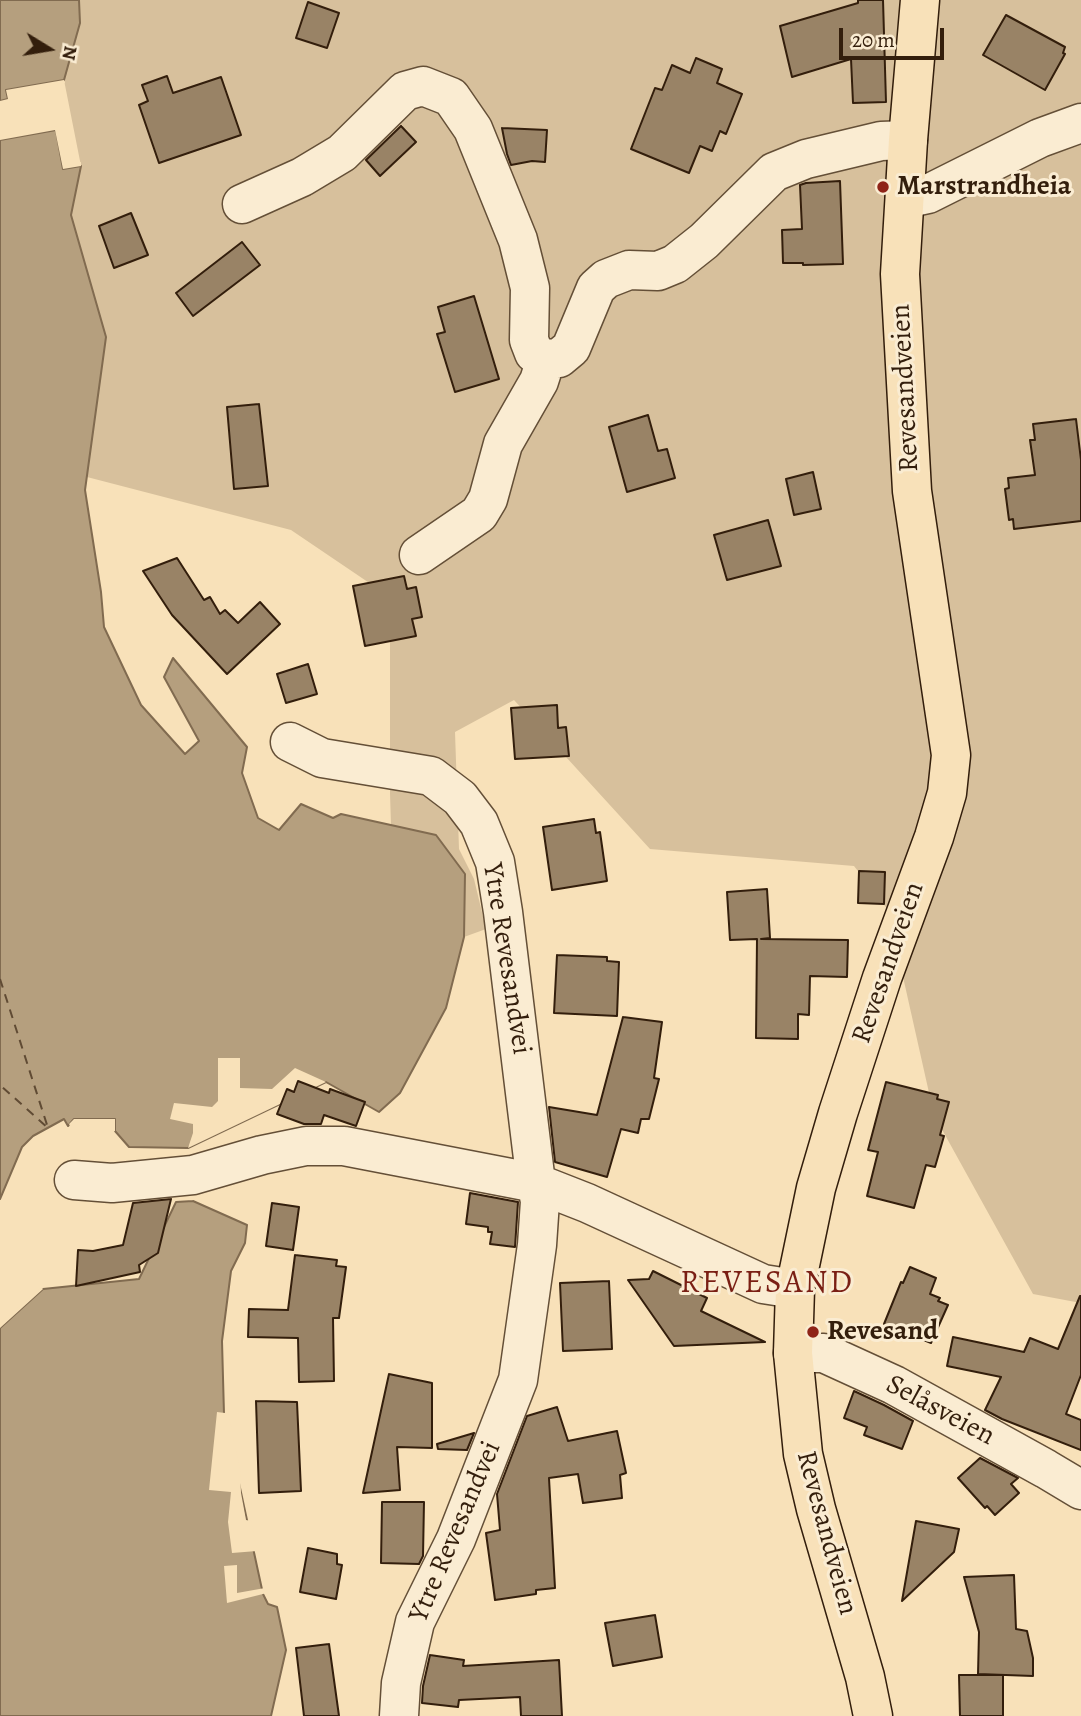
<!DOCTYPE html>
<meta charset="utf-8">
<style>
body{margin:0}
#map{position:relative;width:1081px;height:1716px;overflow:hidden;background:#f8e1b9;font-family:Alegreya,serif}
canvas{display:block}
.north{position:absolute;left:14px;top:14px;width:70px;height:70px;-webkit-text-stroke:5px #faecd2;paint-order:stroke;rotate:101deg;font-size:19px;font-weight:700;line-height:28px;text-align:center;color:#331e0c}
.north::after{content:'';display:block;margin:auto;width:24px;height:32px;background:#331e0c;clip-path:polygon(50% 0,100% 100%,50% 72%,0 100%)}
.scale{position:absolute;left:839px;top:28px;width:105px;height:32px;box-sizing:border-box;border:4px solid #331e0c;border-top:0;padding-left:9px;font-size:21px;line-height:24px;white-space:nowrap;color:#331e0c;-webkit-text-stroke:5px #faecd2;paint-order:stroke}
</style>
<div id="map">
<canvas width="1081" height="1716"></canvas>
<div class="north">N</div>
<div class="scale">20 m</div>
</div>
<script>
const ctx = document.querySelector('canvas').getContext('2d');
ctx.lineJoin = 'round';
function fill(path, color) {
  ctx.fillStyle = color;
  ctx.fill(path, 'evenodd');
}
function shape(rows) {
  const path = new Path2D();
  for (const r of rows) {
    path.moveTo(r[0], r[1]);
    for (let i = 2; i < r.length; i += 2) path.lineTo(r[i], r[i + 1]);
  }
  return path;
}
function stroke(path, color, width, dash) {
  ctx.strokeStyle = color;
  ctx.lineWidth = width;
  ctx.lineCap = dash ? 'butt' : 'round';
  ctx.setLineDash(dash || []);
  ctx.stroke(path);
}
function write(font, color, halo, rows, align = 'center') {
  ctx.font = font + ' Alegreya,serif';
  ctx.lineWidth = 6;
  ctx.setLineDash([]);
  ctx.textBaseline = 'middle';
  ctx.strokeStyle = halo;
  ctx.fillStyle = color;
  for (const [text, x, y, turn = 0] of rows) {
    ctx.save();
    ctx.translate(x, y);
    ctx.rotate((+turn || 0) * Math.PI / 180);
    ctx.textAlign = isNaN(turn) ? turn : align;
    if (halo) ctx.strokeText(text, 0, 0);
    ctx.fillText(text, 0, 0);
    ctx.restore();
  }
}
fill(shape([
 [79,0,1081,0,1081,1303,1033,1294,934,1115,888,910,854,866,650,849,514,700,455,732,459,849,474,879,486,929,464,937,465,874,436,835,391,825,390,793,390,597,291,530,87,477,106,337,71,215,81,166,64,80,80,23]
]), '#d7c09c');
const water = shape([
 [0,0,79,0,80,23,64,80,6,90,8,99,0,101,0,0],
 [56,130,63,169,81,166,71,215,106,337,85,490,101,592,104,627,141,705,185,754,199,741,164,677,173,658,247,747,242,773,258,818,279,830,301,804,333,818,341,814,436,835,465,874,464,937,446,1008,400,1093,379,1112,326,1082,188,1148,129,1147,115,1131,115,1119,74,1119,68,1126,64,1119,33,1136,22,1147,0,1199,0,140,56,130],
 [193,1201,247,1225,245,1243,231,1271,222,1341,224,1414,263,1594,268,1604,277,1607,286,1650,271,1716,0,1716,0,1328,43,1289,139,1279,176,1202,193,1201]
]);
fill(water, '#b59f7e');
stroke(water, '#816b50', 2);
fill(shape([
 [64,80,65,83,10,93,10,102,0,104,0,101,8,99,6,90],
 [57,126,59,129,66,165,81,162,81,166,63,169,55,130,0,140,0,137],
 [218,1058,240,1058,240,1088,272,1089,295,1068,326,1082,188,1148,193,1133,193,1124,170,1119,174,1103,212,1107,218,1101],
 [74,1119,115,1119,115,1131,112,1132,112,1122,76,1123,71,1128,69,1124],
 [41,1287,43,1289,0,1328,0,1323],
 [227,1407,240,1470,241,1493,246,1520,251,1521,257,1551,232,1553,228,1522,231,1492,209,1490,217,1412,225,1413],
 [237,1565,237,1593,265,1588,267,1593,227,1603,224,1566]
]), '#f8e1b9');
stroke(shape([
 [0,979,48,1128,0,1085]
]), '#604b34', 2, [9, 7]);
const building = shape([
 [858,0,883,0,886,102,853,103,851,59,792,77,780,26,858,3,858,0],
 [308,2,339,13,327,48,296,38,308,2],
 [1006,15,1065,47,1063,53,1065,54,1045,90,983,55,1006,15],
 [696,58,722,69,717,83,742,94,726,134,720,131,712,151,700,146,689,173,631,149,655,88,662,90,672,65,690,73,696,58],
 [167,76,173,93,221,77,241,135,159,163,139,105,148,101,142,85,167,76],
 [401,126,416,142,380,176,366,160,401,126],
 [502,128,547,130,545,162,532,161,511,165,507,154,502,128],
 [840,181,843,264,803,265,803,263,783,263,782,230,802,229,800,185,806,183,840,181],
 [131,213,148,255,114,268,99,226,131,213],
 [242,242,260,265,193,316,176,293,242,242],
 [474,296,499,379,455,392,437,334,445,332,438,307,474,296],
 [259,404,268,486,234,489,227,407,259,404],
 [648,415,658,451,667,449,675,478,627,492,609,427,648,415],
 [1076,419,1081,460,1081,521,1014,529,1013,519,1009,520,1005,489,1009,488,1008,478,1035,475,1030,440,1035,440,1033,424,1076,419],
 [813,472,821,509,794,515,786,479,813,472],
 [768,520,781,566,727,580,714,535,768,520],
 [177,558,204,600,210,597,220,614,225,610,238,623,260,602,280,624,227,674,172,615,143,571,177,558],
 [404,576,407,589,416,587,422,617,412,619,416,636,365,646,353,586,404,576],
 [308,664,317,694,286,703,277,674,308,664],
 [557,705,558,728,566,727,569,756,515,759,511,708,557,705],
 [594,819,596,833,600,832,607,881,552,890,543,827,594,819],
 [859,871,885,872,884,904,858,903,859,871],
 [767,889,770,938,761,939,848,940,847,977,810,976,809,1015,798,1014,798,1039,756,1038,757,939,730,940,727,892,767,889],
 [557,955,607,957,607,961,619,962,617,1016,554,1013,557,955],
 [623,1017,662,1022,654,1078,659,1079,649,1119,641,1119,638,1133,621,1129,607,1177,555,1162,549,1107,597,1115,623,1017],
 [298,1081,329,1093,330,1089,365,1102,356,1126,324,1115,321,1124,304,1124,277,1114,287,1089,294,1092,298,1081],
 [886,1082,938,1095,937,1099,949,1102,940,1135,944,1136,935,1167,926,1165,914,1208,867,1196,878,1152,868,1150,886,1082],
 [470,1193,518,1202,515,1247,490,1244,492,1232,488,1232,488,1227,466,1224,470,1193],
 [171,1199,158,1253,139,1265,140,1272,76,1286,78,1250,93,1251,123,1245,133,1203,171,1199],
 [272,1203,299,1207,293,1250,266,1246,272,1203],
 [295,1255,337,1260,336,1266,346,1267,339,1318,333,1318,334,1381,299,1382,298,1338,248,1337,249,1309,288,1310,295,1255],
 [910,1267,936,1278,930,1294,940,1298,938,1301,948,1305,931,1343,884,1324,901,1282,903,1283,910,1267],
 [653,1271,707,1298,701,1311,765,1342,674,1346,628,1280,649,1279,653,1271],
 [609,1281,612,1349,563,1351,560,1283,609,1281],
 [1080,1296,1081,1296,1081,1375,1066,1414,1081,1420,1081,1450,1002,1419,985,1410,1001,1377,947,1366,953,1337,1024,1352,1030,1338,1058,1349,1080,1296],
 [389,1374,432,1383,432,1448,397,1447,400,1490,363,1493,389,1374],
 [854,1391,884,1405,913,1421,902,1449,864,1435,867,1427,844,1418,854,1391],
 [256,1401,297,1402,301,1491,259,1493,256,1401],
 [557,1407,568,1441,617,1431,626,1473,620,1475,622,1498,583,1503,578,1474,549,1478,555,1588,536,1590,536,1594,495,1600,486,1533,500,1530,497,1494,527,1416,557,1407],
 [474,1433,467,1450,438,1449,437,1444,474,1433],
 [980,1458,1018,1478,1011,1484,1019,1493,995,1515,987,1506,985,1508,958,1478,980,1458],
 [382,1502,424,1502,423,1556,419,1564,381,1563,382,1502],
 [916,1521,959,1529,954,1552,902,1601,916,1521],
 [308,1548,337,1554,337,1564,342,1565,336,1599,300,1592,308,1548],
 [1014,1575,1016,1629,1027,1631,1033,1658,1033,1676,978,1674,979,1632,964,1577,1014,1575],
 [655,1615,662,1657,613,1666,605,1623,655,1615],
 [329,1644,339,1716,304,1716,296,1648,329,1644],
 [430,1655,464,1660,463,1666,559,1660,562,1716,521,1716,520,1697,459,1700,458,1707,422,1703,423,1686,430,1655],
 [959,1675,1003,1675,1003,1716,960,1716,959,1675]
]);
fill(building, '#998366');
stroke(building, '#331e0c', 2);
const minor = shape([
 [905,199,928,194,1040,138,1081,123],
 [242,204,302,177,342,153,405,91,423,86,451,97,473,129,518,240,530,288,529,340,534,353,546,359,559,358,571,348,596,288,606,279,629,270,658,271,675,264,704,241,774,172,806,159,881,141,908,140],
 [419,555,479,514,488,499,503,444,539,381,546,359],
 [290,742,322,758,431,776,460,798,479,823,495,862,503,912,536,1183,540,1201,537,1245,518,1380,456,1539,415,1622,401,1683,399,1716],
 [74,1180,112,1183,193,1175,262,1155,306,1146,344,1146,536,1183,587,1203,763,1284,795,1289],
 [793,1353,824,1353,894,1385,1046,1469,1081,1490]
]);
const major = shape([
 [873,1716,865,1677,816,1509,803,1454,793,1353,795,1289,816,1188,838,1113,882,978,934,837,947,793,951,755,912,491,900,274,908,140,920,0]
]);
stroke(minor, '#644f37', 41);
stroke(major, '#331e0c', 41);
stroke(minor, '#faecd2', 38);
stroke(major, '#f8e1b9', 38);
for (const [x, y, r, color] of [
 [883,187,7,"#8f2418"],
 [813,1332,7,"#8f2418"]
]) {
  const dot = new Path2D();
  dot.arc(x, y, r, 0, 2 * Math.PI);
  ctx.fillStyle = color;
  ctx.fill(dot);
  stroke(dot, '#faecd2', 2.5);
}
write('bold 28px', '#331e0c', '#faecd2', [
 ["Marstrandheia",897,187],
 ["Revesand",827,1332]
], 'left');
write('28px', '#331e0c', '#faecd2', [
 ["Revesandveien",906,388,-93],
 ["Ytre Revesandvei",506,959,81],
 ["Revesandveien",889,963,-71],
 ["Selåsveien",940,1411,28],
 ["Ytre Revesandvei",456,1532,-67],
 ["Revesandveien",826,1533,75]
]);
ctx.letterSpacing = '2px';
write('32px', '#7a1f14', '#faecd2', [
 ["REVESAND",767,1284]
]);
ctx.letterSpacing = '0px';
</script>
